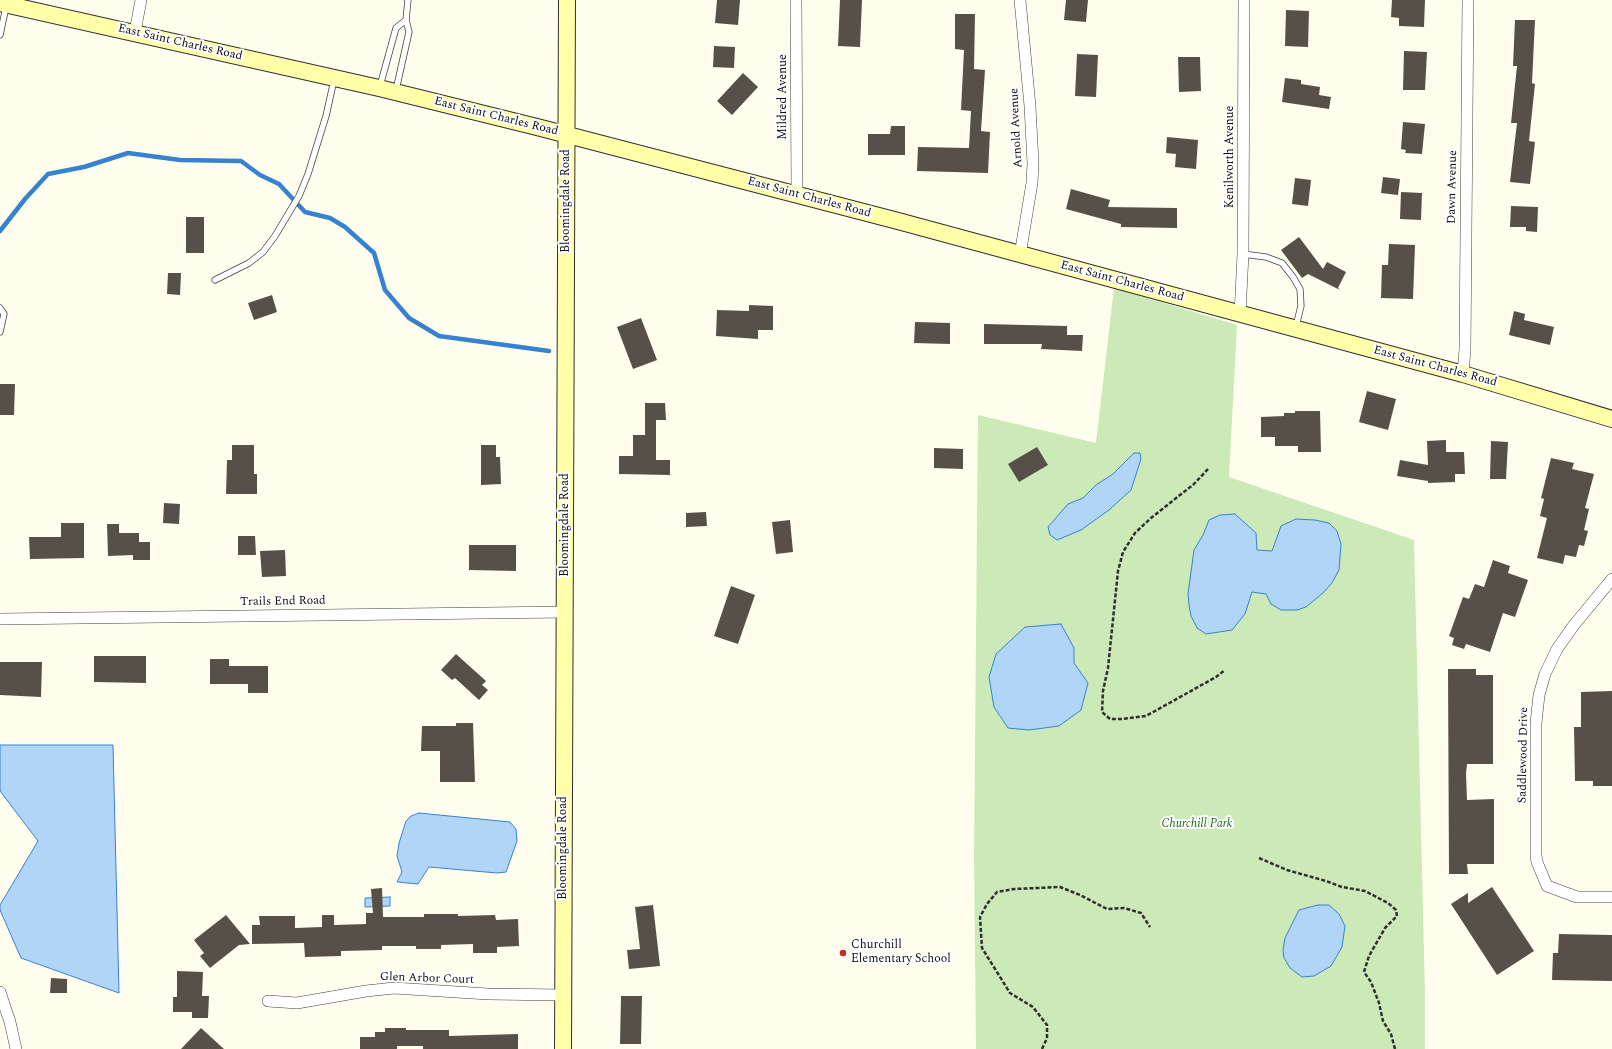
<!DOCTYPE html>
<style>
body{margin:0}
canvas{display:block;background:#fffeee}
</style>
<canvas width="1612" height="1049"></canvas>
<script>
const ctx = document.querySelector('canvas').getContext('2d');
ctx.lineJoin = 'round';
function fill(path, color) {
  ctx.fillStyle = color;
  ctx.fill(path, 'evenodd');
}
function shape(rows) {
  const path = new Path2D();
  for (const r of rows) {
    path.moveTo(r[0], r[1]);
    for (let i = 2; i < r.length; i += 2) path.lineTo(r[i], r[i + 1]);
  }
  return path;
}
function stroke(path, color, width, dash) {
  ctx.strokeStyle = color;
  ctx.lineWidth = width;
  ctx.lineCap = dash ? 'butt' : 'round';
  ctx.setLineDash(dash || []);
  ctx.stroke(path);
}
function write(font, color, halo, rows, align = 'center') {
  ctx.font = font + ' Spectral,serif';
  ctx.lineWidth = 4;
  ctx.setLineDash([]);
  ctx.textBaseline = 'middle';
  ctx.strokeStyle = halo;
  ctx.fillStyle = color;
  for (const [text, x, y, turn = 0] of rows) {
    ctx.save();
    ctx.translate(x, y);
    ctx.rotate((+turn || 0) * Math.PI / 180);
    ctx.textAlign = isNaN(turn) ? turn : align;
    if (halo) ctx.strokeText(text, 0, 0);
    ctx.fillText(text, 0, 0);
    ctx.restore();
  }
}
fill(shape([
 [1114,288,1237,325,1229,477,1414,540,1425,993,1425,1049,976,1049,974,857,978,415,1096,443]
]), '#cceab7');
const water = shape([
 [1134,453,1140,453,1141,459,1131,490,1109,510,1081,530,1057,540,1050,535,1048,527,1068,504,1083,498,1096,485,1113,474,1134,453],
 [1235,514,1256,533,1257,550,1272,551,1281,526,1296,519,1315,520,1329,523,1337,531,1341,544,1339,570,1332,583,1323,593,1306,607,1297,610,1281,610,1271,604,1266,594,1252,592,1245,614,1232,630,1206,634,1197,628,1191,616,1189,605,1188,594,1194,550,1203,535,1209,520,1220,515,1235,514],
 [1061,624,1074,648,1074,663,1088,683,1081,710,1059,726,1029,730,1008,728,994,707,989,677,996,654,1025,627,1061,624],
 [0,745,113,745,119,993,21,958,0,910,0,905,38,841,0,791,0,745],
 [419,813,510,822,516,829,517,841,506,872,497,873,429,867,418,884,397,882,402,872,397,856,399,843,406,821,411,816,419,813],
 [390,897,390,906,365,907,365,898,390,897],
 [1318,905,1329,905,1339,914,1345,926,1342,947,1331,966,1314,976,1302,977,1290,968,1284,958,1283,950,1285,938,1299,910,1318,905]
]);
fill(water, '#b1d5f7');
stroke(water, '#3782d0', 1);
stroke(shape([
 [0,231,25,199,48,174,84,167,128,153,180,160,241,161,260,175,279,184,305,212,330,218,345,227,374,253,385,290,409,318,439,336,549,351]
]), '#3782d0', 4.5);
fill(shape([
 [717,0,740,0,738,25,715,23],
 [840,0,862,0,860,47,838,46],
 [1066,0,1088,0,1086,22,1064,20],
 [1392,0,1425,0,1424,27,1399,26,1399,18,1391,17],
 [1286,10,1309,11,1308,47,1285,46],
 [955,14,975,14,974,69,985,70,981,131,990,132,988,173,917,171,918,147,969,148,971,111,961,110,964,50,955,49],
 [1515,20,1535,20,1532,83,1535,84,1529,141,1535,142,1530,184,1510,182,1517,123,1511,123,1517,66,1513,66],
 [714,46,735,47,734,68,713,67],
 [1404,51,1427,52,1425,90,1403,90],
 [1077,54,1098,55,1096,97,1075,96],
 [1178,57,1200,57,1201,91,1179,92],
 [743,73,758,87,732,115,717,101],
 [1285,78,1301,80,1301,84,1320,87,1319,95,1331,97,1329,109,1282,102],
 [1403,122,1425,124,1422,154,1405,153,1406,150,1401,149],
 [891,126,905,126,905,155,868,155,868,134,890,134],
 [1167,137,1198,140,1196,169,1175,167,1176,154,1166,153],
 [1383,177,1400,179,1398,195,1381,193],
 [1295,178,1311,180,1308,206,1292,204],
 [1071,189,1110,200,1108,207,1177,208,1177,228,1121,227,1121,224,1066,209],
 [1401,192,1422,193,1421,220,1400,219],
 [1511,206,1538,207,1537,232,1526,231,1526,227,1510,227],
 [186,217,204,217,204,253,186,253],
 [1299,237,1323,269,1327,262,1346,272,1338,288,1340,290,1308,274,1302,278,1281,250],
 [1389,244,1415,245,1413,299,1381,298,1382,265,1388,265],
 [168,273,181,273,180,295,167,294],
 [272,295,277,312,254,320,248,303],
 [749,305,773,306,773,330,758,330,758,339,716,336,717,310,749,311],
 [1514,311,1525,314,1524,320,1554,327,1550,345,1509,335],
 [641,318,657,360,633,369,617,327],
 [915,322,950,323,950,344,914,343],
 [984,324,1067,326,1067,335,1083,335,1082,351,1041,349,1042,344,984,344],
 [0,384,15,384,14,415,0,415],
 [1367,391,1396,399,1388,430,1359,422],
 [645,403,665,403,666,420,656,420,656,460,670,460,670,475,619,474,619,456,633,456,633,435,645,435],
 [1295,411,1320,411,1321,452,1298,452,1298,446,1275,446,1275,437,1261,437,1261,417,1284,416,1284,413,1295,413],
 [1446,440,1446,452,1464,452,1465,474,1455,474,1455,482,1428,483,1428,481,1397,476,1400,460,1428,465,1427,441],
 [1491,441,1508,442,1506,479,1490,479],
 [232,445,254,445,254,474,257,474,257,494,226,494,227,460,232,460],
 [481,445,496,445,496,457,500,457,501,484,481,485],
 [1037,447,1048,465,1019,482,1008,464],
 [934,448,963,449,963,469,934,468],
 [1551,458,1574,463,1572,469,1594,474,1585,508,1589,509,1584,530,1588,531,1584,546,1579,545,1576,557,1565,555,1563,564,1537,558,1547,518,1540,516,1544,499,1541,498],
 [164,503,180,504,179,524,163,523],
 [706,512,707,526,686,527,686,513],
 [790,520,793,552,776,554,772,522],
 [61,523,84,523,84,558,30,559,29,537,61,537],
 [107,524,119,524,119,533,139,533,139,542,150,542,150,560,133,560,133,555,108,556],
 [238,536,255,536,256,555,238,555],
 [469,545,516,545,516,571,469,570],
 [285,550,286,576,262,577,260,551],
 [1493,560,1510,566,1508,573,1528,580,1515,617,1503,613,1490,652,1466,644,1464,649,1452,645,1454,638,1449,636,1463,597,1469,599,1475,584,1484,587],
 [731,586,755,595,738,644,714,636],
 [456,654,486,681,482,685,488,690,479,700,455,678,452,680,441,670],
 [94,656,146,656,146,683,94,682],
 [210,659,229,659,229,666,268,666,268,693,248,693,248,684,210,684],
 [0,662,42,662,41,697,0,695],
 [1448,669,1476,669,1476,675,1493,675,1493,764,1467,764,1466,773,1467,800,1494,799,1494,864,1467,864,1468,874,1449,874],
 [1612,691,1612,786,1593,786,1593,781,1575,781,1574,727,1581,727,1581,692],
 [456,723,473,723,475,782,440,782,440,751,421,751,422,726,456,726],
 [1492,887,1534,951,1497,975,1451,904,1468,893,1468,903],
 [382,888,383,917,424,917,424,914,458,914,458,916,495,915,496,920,518,919,519,946,497,947,497,953,473,953,473,944,441,945,441,949,416,949,416,946,382,946,382,950,341,951,341,956,305,957,304,943,252,944,252,925,260,925,259,916,295,916,295,928,322,927,322,915,334,915,334,925,366,924,366,913,373,913,371,889],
 [653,905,660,966,629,969,627,950,640,949,635,907],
 [226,915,250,944,239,945,210,968,200,956,204,953,194,940],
 [1559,934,1612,935,1612,981,1552,980,1553,953,1558,953],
 [177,971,203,972,202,996,209,996,208,1018,192,1018,192,1012,173,1012,173,997,177,997],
 [51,978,67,979,67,993,50,993],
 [621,996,642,996,641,1044,620,1044],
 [201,1028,224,1049,181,1049],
 [385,1028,406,1028,406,1030,449,1030,449,1036,518,1034,518,1049,423,1049,423,1046,397,1046,397,1049,360,1049,360,1037,375,1037,375,1032,385,1032]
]), '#565049');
const lane = shape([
 [0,35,6,7],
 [380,86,396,28,406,20],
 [396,90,409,32,406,20,408,0],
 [1243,254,1266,257,1282,263,1293,277,1300,289,1301,306,1296,326],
 [215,280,249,263,263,252,275,236,299,196,308,174,326,116,334,80],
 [0,308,4,314,0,332]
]);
const street = shape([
 [796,0,797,194],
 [135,32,141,0],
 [1020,255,1032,183,1033,163,1030,106,1020,0],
 [1240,314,1243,254,1244,0],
 [1463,374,1465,349,1468,0],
 [1612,579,1574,625,1557,649,1545,674,1539,695,1536,723,1536,856,1537,862,1547,886,1577,897,1612,897],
 [0,619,566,612],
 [0,992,10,1022,16,1049],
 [268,1001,297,1003,366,991,394,988,488,994,563,995]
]);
const secondary = shape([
 [0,3,379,88,537,127,898,221,1463,374,1612,419],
 [563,1049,567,0]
]);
stroke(lane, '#404040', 7);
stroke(street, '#404040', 12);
stroke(secondary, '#2f2f2f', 18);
stroke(shape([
 [1208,469,1194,484,1151,518,1135,533,1123,552,1118,571,1108,668,1103,691,1102,712,1110,719,1122,719,1146,716,1216,677,1225,670],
 [1259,858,1287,870,1326,881,1342,887,1365,891,1388,903,1396,910,1397,916,1385,928,1369,956,1364,972,1371,982,1379,1003,1383,1021,1391,1034,1395,1049],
 [1042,1049,1047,1038,1047,1025,1033,1007,1010,993,982,948,980,917,987,904,997,892,1014,889,1060,887,1080,895,1107,909,1124,908,1141,913,1150,927]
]), '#2f2f2f', 2.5, [4, 2]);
stroke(lane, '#fff', 5.5);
stroke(street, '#fff', 11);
stroke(secondary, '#ffffa9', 16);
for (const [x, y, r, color] of [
 [843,953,4,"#c12c22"]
]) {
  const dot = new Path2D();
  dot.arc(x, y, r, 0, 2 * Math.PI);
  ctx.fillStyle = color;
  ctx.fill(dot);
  stroke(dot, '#fff', 1.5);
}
write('12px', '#0d0d0d', '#fff', [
 ["East Saint Charles Road",180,43,13],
 ["Mildred Avenue",784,97,-90],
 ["East Saint Charles Road",496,117,14],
 ["Arnold Avenue",1017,128,-93],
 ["Kenilworth Avenue",1231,157,-90],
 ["Dawn Avenue",1453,187,-89],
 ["East Saint Charles Road",809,198,15],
 ["Bloomingdale Road",567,201,-90],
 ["East Saint Charles Road",1122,282,15],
 ["East Saint Charles Road",1435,367,15],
 ["Bloomingdale Road",566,525,-90],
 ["Trails End Road",283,602,-1],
 ["Saddlewood Drive",1524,755,-89],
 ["Bloomingdale Road",564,848,-90],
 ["Glen Arbor Court",427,979,2]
]);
write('italic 12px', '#23671c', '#fff', [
 ["Churchill Park",1197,825]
]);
write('12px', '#0d0d0d', '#fff', [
 ["Churchill",851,946],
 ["Elementary School",851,960]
], 'left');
</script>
